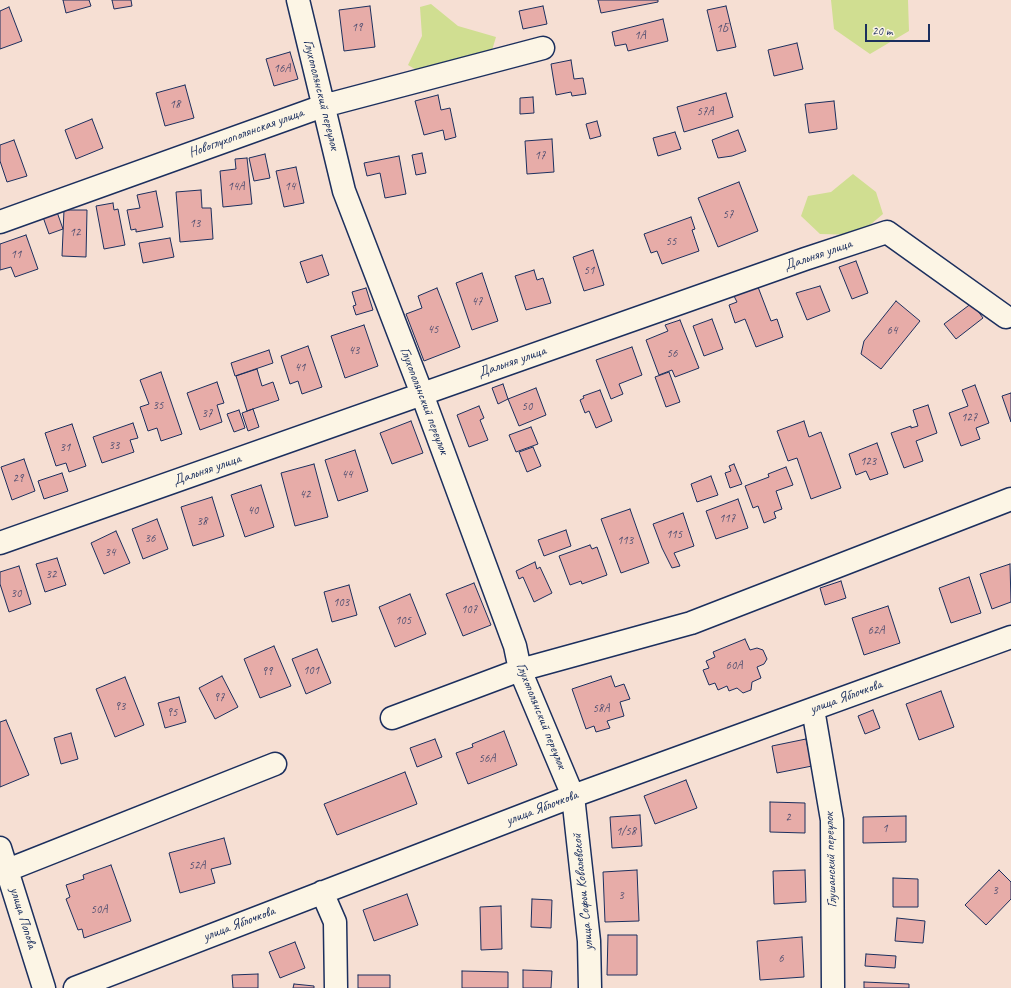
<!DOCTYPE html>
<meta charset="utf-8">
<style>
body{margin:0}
#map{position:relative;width:1011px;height:988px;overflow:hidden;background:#f6dfd3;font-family:Caveat,sans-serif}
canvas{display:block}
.scale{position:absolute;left:865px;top:24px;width:65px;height:18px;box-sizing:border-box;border:2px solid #1b2f5e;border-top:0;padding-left:5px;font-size:12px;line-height:14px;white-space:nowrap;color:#1b2f5e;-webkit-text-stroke:3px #fcf5e5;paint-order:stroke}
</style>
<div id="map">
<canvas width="1011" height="988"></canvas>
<div class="scale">20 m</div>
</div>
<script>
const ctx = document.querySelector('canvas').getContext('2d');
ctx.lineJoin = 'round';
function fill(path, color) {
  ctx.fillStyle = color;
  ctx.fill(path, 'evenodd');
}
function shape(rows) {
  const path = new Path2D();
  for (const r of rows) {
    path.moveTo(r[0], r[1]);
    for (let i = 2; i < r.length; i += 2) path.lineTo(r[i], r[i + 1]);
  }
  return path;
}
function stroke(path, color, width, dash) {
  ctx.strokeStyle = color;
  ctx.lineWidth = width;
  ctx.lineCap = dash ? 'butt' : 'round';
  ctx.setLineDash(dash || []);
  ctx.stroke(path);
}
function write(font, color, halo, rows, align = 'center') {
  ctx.font = font + ' Caveat,sans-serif';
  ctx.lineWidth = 3;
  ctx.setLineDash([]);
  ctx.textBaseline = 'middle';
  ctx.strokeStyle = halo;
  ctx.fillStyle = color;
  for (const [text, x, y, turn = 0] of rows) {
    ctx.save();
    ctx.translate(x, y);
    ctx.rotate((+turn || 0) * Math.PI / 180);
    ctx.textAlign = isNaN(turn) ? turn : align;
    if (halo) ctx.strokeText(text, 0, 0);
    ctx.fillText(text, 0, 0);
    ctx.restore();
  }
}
fill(shape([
 [831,0,908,0,909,31,870,54,834,29],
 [431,4,458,26,496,37,490,57,423,74,408,65,422,36,420,7],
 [853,174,876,192,883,214,858,235,820,234,801,216,808,196,831,192]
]), '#d0de91');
const building = shape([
 [63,0,89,0,91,6,66,13,63,0],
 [112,0,131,0,132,6,114,9,112,0],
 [598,0,658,0,658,2,601,13,598,0],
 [370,6,375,47,344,51,339,10,370,6],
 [543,6,547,24,523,29,519,11,543,6],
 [726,6,736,47,717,51,707,10,726,6],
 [9,7,22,41,0,49,0,11,9,7],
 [663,19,668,41,628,51,626,44,615,46,612,32,663,19],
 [797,43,803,69,774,76,768,50,797,43],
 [290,52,298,79,274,86,266,59,290,52],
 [571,60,574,79,583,78,586,94,572,96,571,92,556,95,551,64,571,60],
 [185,85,194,118,165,126,156,93,185,85],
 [726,93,733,117,684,132,677,107,726,93],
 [438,95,441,110,450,108,456,137,445,140,443,130,424,135,415,101,438,95],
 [533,97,534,113,520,114,520,98,533,97],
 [834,101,837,129,809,133,805,104,834,101],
 [92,119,103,148,76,159,65,130,92,119],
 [597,121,601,136,590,139,586,124,597,121],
 [738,130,746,151,732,156,718,158,712,140,738,130],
 [675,132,681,149,658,156,653,138,675,132],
 [552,139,554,172,527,174,525,141,552,139],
 [14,140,27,176,7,182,0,161,0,145,14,140],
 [422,153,426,173,416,175,412,155,422,153],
 [265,154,270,178,254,181,249,158,265,154],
 [399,156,406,194,385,198,380,173,367,176,364,163,399,156],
 [247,158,252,204,223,207,220,171,236,169,235,159,247,158],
 [296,167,304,203,284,207,276,171,296,167],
 [739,182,758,231,718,247,698,198,739,182],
 [201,190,202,208,211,208,213,239,180,242,176,192,201,190],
 [156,191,163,227,136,232,136,229,131,230,127,210,140,208,137,195,156,191],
 [113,203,114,210,118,209,125,245,104,249,96,206,113,203],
 [64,210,87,210,86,257,62,256,64,210],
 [57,212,63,229,49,234,43,217,57,212],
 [691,217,695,229,692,230,699,251,662,264,657,251,651,253,644,234,691,217],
 [26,235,38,269,15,277,11,267,0,270,0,244,26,235],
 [170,238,174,257,143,263,139,243,170,238],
 [593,250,604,285,584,291,573,257,593,250],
 [322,255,329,275,307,283,300,262,322,255],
 [856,261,868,293,852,299,839,267,856,261],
 [534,270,537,280,543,278,551,303,526,310,515,276,534,270],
 [482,273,498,321,472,330,456,283,482,273],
 [820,286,830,311,807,320,796,293,820,286],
 [758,287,771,321,777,319,783,337,756,347,745,319,735,323,729,305,737,302,734,296,758,287],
 [366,288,373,310,356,315,353,306,356,305,352,292,366,288],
 [437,288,460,347,424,361,406,314,422,308,418,296,437,288],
 [896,301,920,321,881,369,861,354,864,341,896,301],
 [972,303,983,318,956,339,944,324,972,303],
 [712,319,723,349,704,356,693,326,712,319],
 [680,320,699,368,675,377,672,370,659,375,646,340,668,331,665,325,680,320],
 [364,325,378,366,345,378,331,336,364,325],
 [308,346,322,387,302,394,298,381,290,384,281,356,308,346],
 [632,347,642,375,619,384,623,394,611,399,596,360,632,347],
 [269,350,273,363,235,376,231,363,269,350],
 [257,369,262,386,273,382,279,400,247,411,236,376,257,369],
 [161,372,182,434,161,441,157,428,148,431,140,407,149,404,140,380,161,372],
 [669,372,680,402,666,407,655,377,669,372],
 [217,382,224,403,217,405,222,422,200,430,187,393,217,382],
 [503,384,508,399,498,404,492,388,503,384],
 [975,385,989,423,976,428,980,439,961,446,949,413,968,406,962,390,975,385],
 [536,388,546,415,519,426,508,399,536,388],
 [600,390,612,421,596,428,589,411,585,413,580,400,584,398,583,396,600,390],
 [1011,393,1011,422,1002,396,1011,393],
 [928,405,937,433,916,441,923,461,904,468,891,433,911,426,911,428,918,426,913,410,928,405],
 [479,406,484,418,480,420,488,440,469,447,457,415,479,406],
 [253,409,259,427,248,431,242,413,253,409],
 [239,410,245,428,234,432,227,414,239,410],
 [411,421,423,453,392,464,380,433,411,421],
 [804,421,809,437,821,432,841,488,811,499,797,458,788,461,777,431,804,421],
 [133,423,138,438,130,440,134,452,102,463,93,437,133,423],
 [72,424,86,466,69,472,66,463,56,466,45,433,72,424],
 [531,427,538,444,516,452,509,435,531,427],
 [877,443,888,474,870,480,866,471,856,475,849,454,877,443],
 [533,447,541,466,527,472,519,452,533,447],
 [355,450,368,491,338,501,325,460,355,450],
 [24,459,35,491,12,500,1,467,24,459],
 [314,464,328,517,295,526,281,473,314,464],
 [734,464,742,484,730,488,725,473,731,471,729,466,734,464],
 [786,467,793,485,776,491,782,509,774,512,776,518,764,523,758,506,753,508,745,486,769,477,768,474,786,467],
 [62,473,68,491,44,499,38,481,62,473],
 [711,476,718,495,697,502,691,484,711,476],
 [261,485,274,527,245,537,231,495,261,485],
 [212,497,224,536,193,546,181,507,212,497],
 [738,499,748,528,716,539,706,511,738,499],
 [630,509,649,563,621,573,601,519,630,509],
 [683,513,694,546,674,553,680,566,672,568,662,548,653,524,683,513],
 [157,519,168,549,143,559,132,529,157,519],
 [566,530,571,546,544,556,538,540,566,530],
 [116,531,130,563,104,574,91,543,116,531],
 [590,545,592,549,597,547,607,575,582,584,581,581,570,585,559,556,590,545],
 [57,558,66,585,45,592,36,564,57,558],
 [535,562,537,569,540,567,552,593,534,602,523,577,519,579,516,571,535,562],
 [1010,564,1011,602,992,609,980,574,1010,564],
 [19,566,31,604,9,612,0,584,0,572,19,566],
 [969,577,981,613,951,623,939,588,969,577],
 [841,581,846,598,825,605,820,588,841,581],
 [474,583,491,625,463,636,446,594,474,583],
 [349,585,357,615,332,622,324,592,349,585],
 [410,594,426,634,395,647,379,607,410,594],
 [888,606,900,643,864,655,852,618,888,606],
 [745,639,750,650,757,648,763,650,767,659,764,664,757,667,761,678,752,682,751,690,743,693,737,688,729,691,727,686,718,690,715,683,709,685,703,670,709,668,706,661,715,657,713,652,745,639],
 [274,646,291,686,260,698,244,659,274,646],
 [317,649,331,683,306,694,292,659,317,649],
 [222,676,238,707,215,719,199,688,222,676],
 [611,676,615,687,624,684,630,699,620,702,624,716,607,721,610,728,596,732,594,726,586,729,572,689,611,676],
 [125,677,144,725,115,737,96,689,125,677],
 [941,691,954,727,919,740,906,704,941,691],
 [179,697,186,722,165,728,158,703,179,697],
 [873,710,880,728,865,734,858,716,873,710],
 [6,720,29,775,0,787,0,722,6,720],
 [504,731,517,765,468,784,456,753,473,747,472,744,504,731],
 [71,733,78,759,61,764,54,738,71,733],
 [435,739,442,757,417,767,410,748,435,739],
 [806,739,812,766,777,773,772,746,806,739],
 [405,772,417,804,337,835,324,804,405,772],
 [686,780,697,808,655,824,644,796,686,780],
 [770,802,805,803,805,833,770,832,770,802],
 [640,815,642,846,612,848,610,817,640,815],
 [906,816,906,842,863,843,863,817,906,816],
 [224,838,231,864,211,869,215,883,180,893,169,853,224,838],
 [111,865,131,921,84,938,82,929,78,930,66,899,70,897,66,885,84,879,83,875,111,865],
 [637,870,639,921,605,922,603,872,637,870],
 [805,870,806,902,774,904,773,871,805,870],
 [999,870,1011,882,1011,899,986,925,965,905,999,870],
 [893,878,918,879,918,907,893,907,893,878],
 [407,894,418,925,374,941,363,910,407,894],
 [532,899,552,900,551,928,531,927,532,899],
 [501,906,502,949,481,950,480,907,501,906],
 [897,918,925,921,923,943,895,941,897,918],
 [608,935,637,935,637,975,607,975,608,935],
 [802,937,804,977,760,980,757,941,802,937],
 [295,942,305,968,280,978,269,952,295,942],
 [866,954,896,956,895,968,865,966,866,954],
 [523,970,552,971,551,988,523,988,523,970],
 [462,971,508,972,508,988,462,988,462,971],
 [258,974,258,988,233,988,232,975,258,974],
 [358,975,390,975,390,988,358,988,358,975],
 [864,982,909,984,909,988,864,988,864,982],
 [294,984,314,986,314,988,293,988,294,984]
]);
fill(building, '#e7aca8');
stroke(building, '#1b2f5e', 1);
const minor = shape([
 [298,0,344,191,422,394,515,646,520,670,573,796,589,941,590,988],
 [0,222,323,106,543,48],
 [0,543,805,259,887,232,1006,317],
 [813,709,832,820,833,988],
 [392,718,520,670,691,623,1011,499],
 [0,848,44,988],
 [0,873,275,764],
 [322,892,335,922,336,988],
 [75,988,573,796,1011,637]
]);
stroke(minor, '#1b2f5e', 25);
stroke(minor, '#fcf5e5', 22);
write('12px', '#4e4e70', null, [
 ["19",357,28],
 ["1Б",722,29],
 ["1А",640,36],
 ["16А",282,69],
 ["18",175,105],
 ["57А",705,112],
 ["17",540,156],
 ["14А",236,187],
 ["14",290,187],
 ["57",728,215],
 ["13",195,224],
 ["12",75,233],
 ["55",671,242],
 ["11",16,255],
 ["51",589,271],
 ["47",477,302],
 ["45",433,330],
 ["64",892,331],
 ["43",354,351],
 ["56",672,354],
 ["41",300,368],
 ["35",158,406],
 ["50",527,407],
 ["37",207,414],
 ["127",969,418],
 ["33",114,446],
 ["31",65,448],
 ["123",868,462],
 ["44",347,475],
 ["29",18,479],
 ["42",305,495],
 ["40",253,511],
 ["117",727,519],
 ["38",202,522],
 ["115",674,535],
 ["36",150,539],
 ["113",625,541],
 ["34",110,553],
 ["32",51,575],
 ["30",16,594],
 ["103",341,603],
 ["107",469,610],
 ["105",403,621],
 ["62А",876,631],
 ["60А",734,666],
 ["101",311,671],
 ["99",267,672],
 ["97",219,698],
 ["93",120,707],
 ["58А",601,709],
 ["95",172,713],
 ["56А",487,759],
 ["2",788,818],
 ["1",885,829],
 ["1/58",626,832],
 ["52А",197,866],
 ["3",995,891],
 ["3",621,896],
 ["50А",99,910],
 ["6",781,959]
]);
write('14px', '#1b2f5e', '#fcf5e5', [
 ["Глухополянский переулок",321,95,76],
 ["Новоглухополянская улица",246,133,-20],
 ["Дальняя улица",818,255,-19],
 ["Дальняя улица",512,362,-19],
 ["Глухополянский переулок",424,401,69],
 ["Дальняя улица",207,470,-19],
 ["улица Яблочкова",846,697,-20],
 ["Глухополянский переулок",541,716,68],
 ["улица Яблочкова",542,808,-21],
 ["Глушанский переулок",831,860,-92],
 ["улица Софьи Ковалевской",583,892,-96],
 ["улица Попова",23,918,73],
 ["улица Яблочкова",239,924,-21]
]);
</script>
